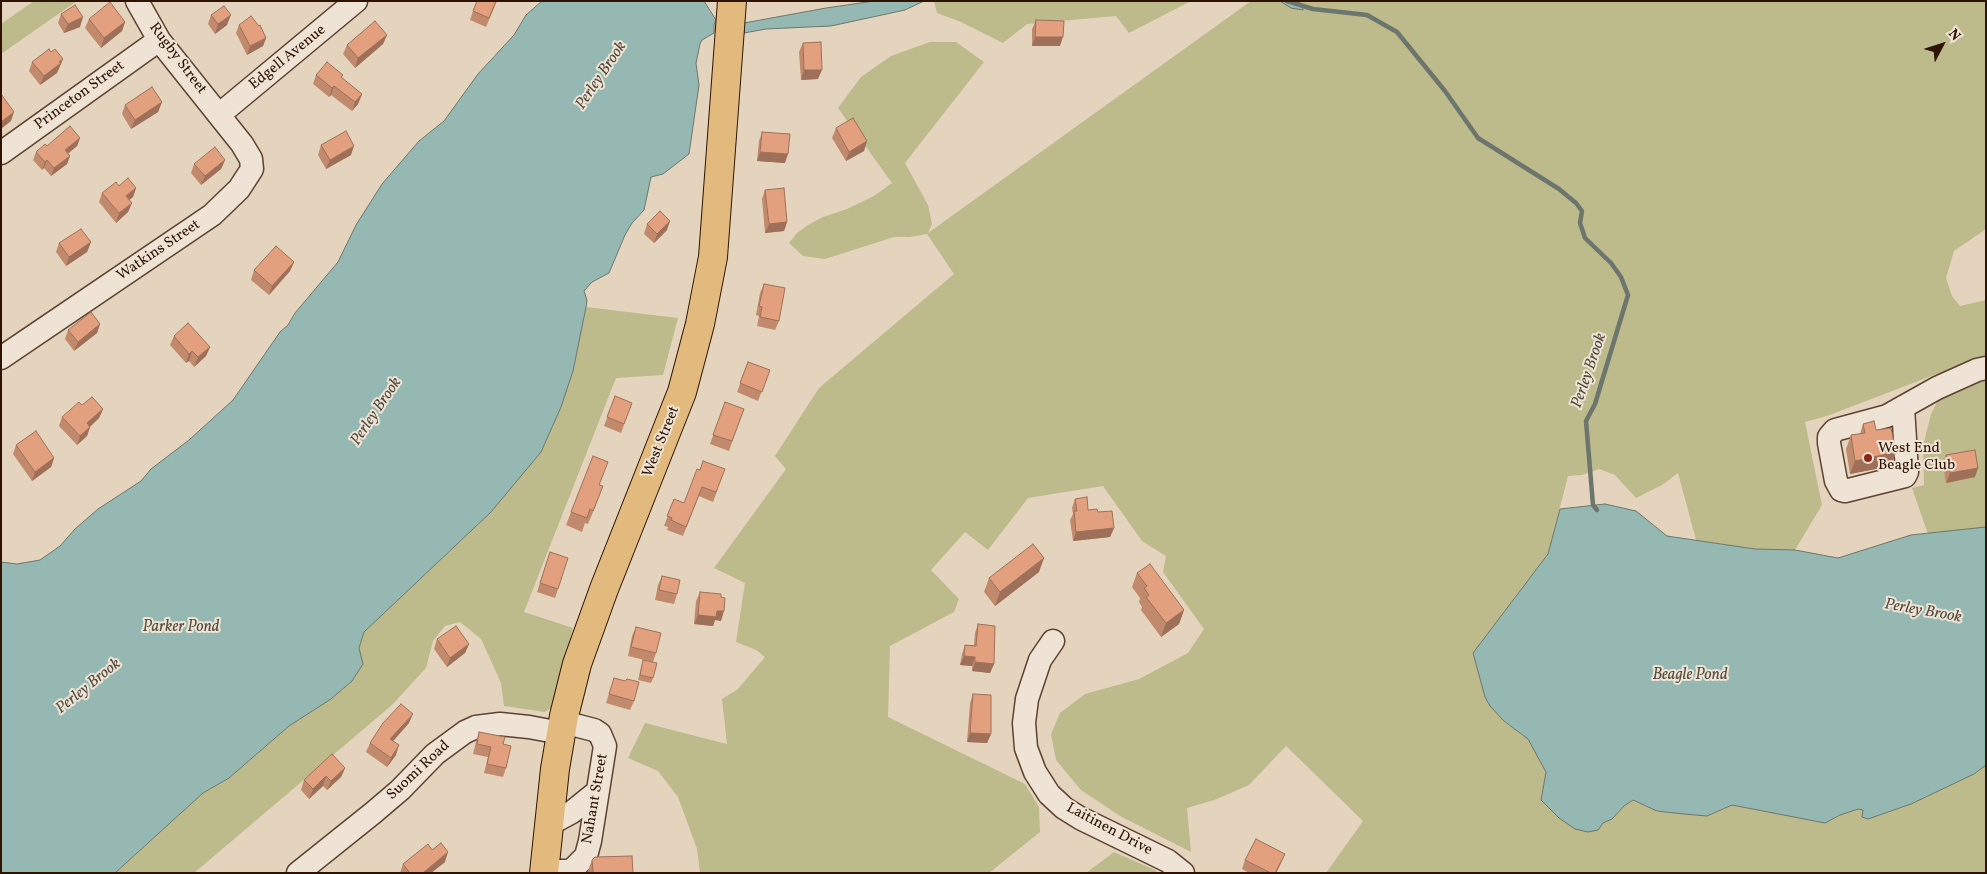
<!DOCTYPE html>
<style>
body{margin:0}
#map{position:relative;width:1987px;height:874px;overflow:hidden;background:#e5d4bd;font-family:Vollkorn,serif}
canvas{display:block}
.frame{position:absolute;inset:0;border:2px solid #2e1303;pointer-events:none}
.north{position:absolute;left:1917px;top:20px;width:50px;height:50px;-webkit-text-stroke:4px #eee3d4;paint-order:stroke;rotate:50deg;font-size:14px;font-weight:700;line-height:20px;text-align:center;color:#2e1303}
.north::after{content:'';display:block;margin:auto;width:18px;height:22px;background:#2e1303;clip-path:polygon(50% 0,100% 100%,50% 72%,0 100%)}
</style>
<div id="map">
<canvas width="1987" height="874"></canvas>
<div class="frame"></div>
<div class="north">N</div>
</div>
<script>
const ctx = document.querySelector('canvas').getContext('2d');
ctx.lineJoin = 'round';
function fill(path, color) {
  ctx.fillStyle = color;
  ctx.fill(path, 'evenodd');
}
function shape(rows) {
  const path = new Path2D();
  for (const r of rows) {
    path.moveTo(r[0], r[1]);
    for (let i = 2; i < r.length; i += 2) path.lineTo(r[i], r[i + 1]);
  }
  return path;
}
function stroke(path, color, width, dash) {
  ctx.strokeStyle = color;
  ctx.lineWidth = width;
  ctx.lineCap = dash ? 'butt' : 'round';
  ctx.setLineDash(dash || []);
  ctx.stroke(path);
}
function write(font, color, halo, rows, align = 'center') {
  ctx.font = font + ' Vollkorn,serif';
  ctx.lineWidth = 4;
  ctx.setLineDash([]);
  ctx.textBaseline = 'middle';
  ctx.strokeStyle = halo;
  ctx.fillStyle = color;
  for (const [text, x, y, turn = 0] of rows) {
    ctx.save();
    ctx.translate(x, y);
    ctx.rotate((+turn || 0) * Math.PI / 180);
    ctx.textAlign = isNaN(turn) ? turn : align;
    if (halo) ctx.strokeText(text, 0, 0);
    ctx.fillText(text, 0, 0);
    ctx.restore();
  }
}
fill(shape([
 [34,1,77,1,1,54,1,24],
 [934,1,1191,1,1129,33,1116,16,1027,24,1003,43,961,22,937,13],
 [1251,1,1986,1,1986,229,1954,251,1946,278,1952,296,1960,306,1986,300,1986,362,1934,375,1827,416,1805,422,1822,505,1795,550,1755,549,1696,540,1678,473,1662,485,1636,498,1615,475,1599,469,1582,475,1568,476,1548,554,1473,653,1485,697,1504,721,1528,739,1546,772,1541,800,1603,823,1612,819,1624,806,1633,800,1657,811,1707,816,1732,805,1825,823,1840,815,1858,809,1863,810,1868,819,1911,804,1974,774,1986,765,1986,873,1326,873,1363,821,1286,746,1249,785,1217,799,1187,808,1191,852,1120,816,1081,790,1056,760,1051,734,1060,713,1085,694,1139,679,1188,653,1204,629,1163,572,1166,556,1142,541,1103,486,1028,498,988,550,965,532,931,570,959,599,954,612,890,646,888,717,1025,784,1039,807,1040,832,989,873,700,873,697,849,678,797,658,771,628,758,645,723,727,744,722,699,738,689,765,657,756,650,736,642,745,583,714,568,786,469,775,456,819,388,954,274,927,234,910,237,894,237,825,259,803,256,789,243,797,233,808,225,823,217,847,209,874,196,892,183,838,108,861,77,891,56,930,42,956,42,984,62,905,163,928,205,932,224,928,233],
 [586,307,678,318,663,375,616,378,524,612,573,628,553,707,545,712,504,706,501,683,481,639,460,622,445,626,433,641,426,668,392,705,194,873,115,873,203,793,229,778,289,726,331,699,352,681,363,664,359,648,364,632,491,512,541,452,561,407,573,371],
 [1986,376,1986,527,1928,534,1912,488,1924,485,1923,446,1931,414,1942,392],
 [1114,852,1155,870,1158,873,1086,873]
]), '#bdba8c');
const water = shape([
 [542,1,704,1,716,20,714,25,714,33,702,40,700,44,696,63,699,85,689,154,663,174,651,177,644,210,632,223,625,235,609,273,592,282,584,291,587,300,586,307,573,371,561,407,541,452,491,512,364,632,359,648,363,664,352,681,331,699,289,726,229,778,203,793,115,873,1,873,1,562,17,564,40,560,60,546,75,529,98,509,141,481,151,469,189,440,233,400,280,332,288,325,295,313,338,262,356,225,382,184,419,141,444,121,478,74,514,35,526,15,542,1],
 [874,1,924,1,905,10,831,26,766,29,744,33,744,23,826,8,874,1],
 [1280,1,1295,1,1302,4,1303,10,1291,8,1280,1],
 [1605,504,1636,511,1667,536,1755,549,1795,550,1838,558,1911,535,1986,527,1986,765,1974,774,1911,804,1868,819,1862,817,1863,810,1858,809,1840,815,1825,823,1732,805,1707,816,1684,814,1657,811,1633,800,1624,806,1612,819,1603,823,1598,830,1588,832,1575,829,1559,818,1541,800,1546,772,1528,739,1504,721,1490,706,1485,697,1473,653,1548,554,1560,509,1605,504]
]);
fill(water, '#96b8b2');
stroke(water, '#6c766c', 1);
stroke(shape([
 [1287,1,1313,9,1367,15,1397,32,1445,91,1478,138,1559,189,1576,203,1582,211,1580,223,1585,238,1611,263,1621,277,1628,295,1595,404,1586,421,1593,505,1597,510]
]), '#6c766c', 4.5);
const minor = shape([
 [220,114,356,1],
 [1,153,159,40],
 [1,358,212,215,239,189,252,169,251,159,242,144,159,40,137,1],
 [1903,407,1907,472,1905,476,1845,491,1841,490,1836,481,1829,443,1829,437,1835,430,1887,416,1937,388,1977,370,1986,368],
 [1053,641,1040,660,1027,699,1024,723,1026,748,1035,772,1049,794,1064,808,1080,818,1168,861,1183,873],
 [548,825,572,812,598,791],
 [544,871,568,871,573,869,586,856,590,841,605,746,600,734,594,730,563,722],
 [298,873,373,813,400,790,435,754,465,732,476,727,500,724,529,727,561,733]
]);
const major = shape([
 [544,873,555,769,564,716,577,664,604,589,682,392,700,324,713,257,732,1]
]);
stroke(minor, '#5c4332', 25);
stroke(major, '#2e1303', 30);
stroke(minor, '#eee3d4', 22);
stroke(major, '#e2ba7e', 28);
fill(shape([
 [497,1,486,27,470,20,473,11],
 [61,14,80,27,64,33,58,23],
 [211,15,227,25,215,34,208,24],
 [89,19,125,22,122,31,101,48,85,28],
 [1036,20,1060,46,1032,46,1032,29],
 [239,25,266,38,263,46,247,55,236,33],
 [387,35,383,44,355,68,343,54,347,45],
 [803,43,818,79,801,80,799,52],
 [51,52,63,59,57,73,40,85,29,71,32,62],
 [316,75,342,78,362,94,358,104,352,111,331,95,329,97,313,84],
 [162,102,158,112,131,129,122,114,125,105],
 [836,128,867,141,864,151,846,161,832,138],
 [762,132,785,163,757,161,759,141],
 [80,138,77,146,68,154,70,156,67,164,51,176,44,168,42,170,33,160,36,152,47,146],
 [321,145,351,155,326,169,318,155],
 [225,160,221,169,201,185,191,173,194,164],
 [119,186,136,188,133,197,129,200,132,203,128,212,116,223,99,202,102,193],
 [765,190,787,222,784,231,765,233,762,199],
 [647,224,667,230,654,243,644,234],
 [91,242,87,252,66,266,56,252,59,243],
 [294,262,290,271,269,295,251,280,254,270],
 [764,284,779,321,775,330,757,326,759,316,756,315,760,293],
 [100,324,97,333,74,351,65,339,68,330],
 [174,336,210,347,206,356,194,367,189,361,186,363,170,345],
 [748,362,770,370,758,401,737,392],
 [615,396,632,403,621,433,604,426],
 [725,402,744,409,729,451,710,444],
 [82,405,103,409,99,418,90,427,87,436,77,445,59,426,62,417],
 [1863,424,1876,430,1896,452,1891,466,1850,474,1846,449,1851,435,1860,434],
 [16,445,54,458,51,467,32,481,13,454],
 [1946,455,1975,477,1946,483,1943,464],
 [725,469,713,502,699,496,683,536,667,530,668,527,664,526,674,499,684,503,700,470],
 [600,485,598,500,588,524,585,523,582,532,566,525,571,512],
 [1075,499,1088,510,1098,512,1114,528,1110,537,1073,541,1070,520,1073,514,1072,508],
 [547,561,558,589,555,598,537,592],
 [1039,572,995,606,984,592,989,578],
 [1137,573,1184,610,1179,624,1161,637,1141,610,1142,607,1139,602,1140,598,1132,587],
 [662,576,677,594,674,604,655,600,658,585],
 [700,592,721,597,721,621,715,620,713,626,694,624,696,601],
 [978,624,994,664,990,673,972,671,972,666,960,665,962,654,965,645,974,645,975,633],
 [636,627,656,653,653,662,628,656,632,636],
 [437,639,469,644,465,653,447,667,434,649],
 [643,660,653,678,651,683,638,680],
 [614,678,634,701,630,710,606,703],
 [973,694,991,734,987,743,967,742,970,703],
 [409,723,393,741,396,755,387,767,366,752,370,743],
 [479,732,503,744,506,768,503,777,484,773,488,757,473,754,476,742],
 [345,768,341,777,327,790,323,786,309,799,301,790,304,780],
 [432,850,445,862,431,873,400,873,403,864],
 [592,860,633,873,587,873],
 [1245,860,1281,863,1276,873,1249,873,1242,869]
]), '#c28a6d');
fill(shape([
 [231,15,227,25,215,34,218,24],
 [83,17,80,27,64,33,68,24],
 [125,22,122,31,101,48,104,38],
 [387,35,383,44,355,68,358,58],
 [1035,37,1063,37,1060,46,1032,46],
 [266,38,263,46,247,55,250,46],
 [63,59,57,73,40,85,44,76],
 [804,70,822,70,818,79,801,80],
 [334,86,331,95,329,97,332,88],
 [362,94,358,104,352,111,355,102],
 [162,102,158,112,131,129,135,120],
 [14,112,11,121,1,129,1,122],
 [80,138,77,146,62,158,65,150],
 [867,141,864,151,846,161,849,152],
 [354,146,351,155,326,169,330,160],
 [760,152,788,154,785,163,757,161],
 [70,156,67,164,51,176,54,168],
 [47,160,44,168,42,170,45,162],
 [225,160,221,169,201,185,205,176],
 [136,188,133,197,123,205,126,196],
 [132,203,128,212,116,223,119,213],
 [670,221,667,230,654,243,657,234],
 [787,222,784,231,765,233,769,224],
 [91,242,87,252,66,266,69,257],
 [294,262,290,271,269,295,272,286],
 [100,324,97,333,74,351,78,342],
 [210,347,206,356,194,367,198,357],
 [192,351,189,361,186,363,189,354],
 [103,409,99,418,84,432,87,423],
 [90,427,87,436,77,445,80,436],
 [1896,452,1891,466,1850,474,1855,461],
 [54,458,51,467,32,481,35,472],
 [1978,468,1975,477,1946,483,1950,473],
 [1114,528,1110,537,1073,541,1076,532],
 [1044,558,1039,572,995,606,1000,592],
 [1184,610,1179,624,1161,637,1166,623],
 [717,611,724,611,721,621,715,620,713,626,694,624,698,615],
 [469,644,465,653,447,667,450,658],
 [964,656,975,657,972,666,960,665],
 [975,662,994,664,990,673,972,671],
 [413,714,409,723,387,748,390,739],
 [970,733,991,734,987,743,967,742],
 [399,745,396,755,387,767,391,758],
 [345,768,341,777,327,790,331,781],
 [326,776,323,786,309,799,313,789],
 [448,852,445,862,431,873,423,873],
 [1285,854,1281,863,1276,873,1275,873]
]), '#9e7059');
const building = shape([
 [477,1,496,1,489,18,473,11,477,1],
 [110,2,125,22,104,38,89,19,110,2],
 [75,5,83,17,68,24,61,14,75,5],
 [224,6,231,15,218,24,211,15,224,6],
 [251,16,259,26,260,25,266,38,250,46,239,25,251,16],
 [1036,20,1064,21,1063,37,1035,37,1036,20],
 [375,21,387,35,358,58,347,45,375,21],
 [821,42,822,70,804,70,803,43,821,42],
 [49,49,51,52,55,49,63,59,59,62,61,63,44,76,32,62,49,49],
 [327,62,343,75,341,77,362,94,355,102,334,86,332,88,316,75,327,62],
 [152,87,162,102,135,120,125,105,152,87],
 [1,94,14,112,1,122,1,94],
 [853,118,867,141,849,152,836,128,853,118],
 [70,126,80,138,65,150,70,156,54,168,47,160,45,162,36,152,45,144,47,146,70,126],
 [346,131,354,146,330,160,321,145,346,131],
 [762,132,790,134,788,154,760,152,762,132],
 [215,147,225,160,205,176,194,164,215,147],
 [128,178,136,188,126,196,132,203,119,213,102,193,116,182,119,186,128,178],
 [784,188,787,222,769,224,765,190,784,188],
 [660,211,670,221,657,234,647,224,660,211],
 [81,229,91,242,69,257,59,243,81,229],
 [276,246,294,262,272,286,254,270,276,246],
 [764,284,785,288,779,321,760,317,762,307,759,306,764,284],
 [91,312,100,324,78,342,68,330,91,312],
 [188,323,210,347,198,357,192,351,189,354,174,336,188,323],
 [748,362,770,370,762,392,740,383,748,362],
 [615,396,632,403,624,424,607,417,615,396],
 [92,397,103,409,87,423,90,427,80,436,62,417,79,402,82,405,92,397],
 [725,402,744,409,732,441,713,435,725,402],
 [1874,421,1876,430,1891,428,1896,452,1855,461,1851,435,1865,433,1863,424,1874,421],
 [36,431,54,458,35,472,16,445,36,431],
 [1975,450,1978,468,1950,473,1946,455,1975,450],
 [593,456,608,462,599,485,603,486,593,511,590,509,587,518,571,512,593,456],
 [703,461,725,469,716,492,702,487,686,527,671,520,672,518,667,516,674,499,684,503,697,469,700,470,703,461],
 [1087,497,1088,510,1097,509,1098,512,1112,511,1114,528,1076,532,1074,511,1077,511,1075,499,1087,497],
 [1033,544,1044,558,1000,592,989,578,1033,544],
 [550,552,568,558,558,589,540,583,550,552],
 [1150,564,1184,610,1166,623,1146,597,1149,595,1144,588,1147,586,1137,573,1150,564],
 [662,576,680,580,677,594,659,590,662,576],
 [700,592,721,594,721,597,725,598,724,611,717,611,716,617,698,615,700,592],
 [978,624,995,626,994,664,975,662,975,657,964,656,965,645,976,646,978,624],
 [456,626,469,644,450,658,437,639,456,626],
 [636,627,661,633,656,653,631,647,636,627],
 [643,660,657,663,653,678,640,675,643,660],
 [614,678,625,681,627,679,639,682,634,701,609,694,614,678],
 [973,694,991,695,991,734,970,733,973,694],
 [401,704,413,714,390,739,399,745,391,758,370,743,383,723,401,704],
 [479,732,505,737,503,744,511,746,506,768,487,764,491,747,477,744,479,732],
 [332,754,345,768,331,781,326,776,313,789,304,780,332,754],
 [1256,839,1285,854,1275,873,1271,873,1245,860,1256,839],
 [441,843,448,852,423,873,410,873,403,864,428,844,432,850,441,843],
 [632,856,633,873,593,873,592,860,595,857,632,856]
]);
fill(building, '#e2a07f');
stroke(building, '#9e7059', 1);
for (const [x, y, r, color] of [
 [1868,458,5,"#8f2418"]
]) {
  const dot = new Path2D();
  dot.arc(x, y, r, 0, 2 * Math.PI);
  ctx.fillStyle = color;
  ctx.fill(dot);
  stroke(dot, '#eee3d4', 2);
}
write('15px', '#2e1303', '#eee3d4', [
 ["Edgell Avenue",288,58,-39],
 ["Rugby Street",177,59,53],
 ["Princeton Street",80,96,-36],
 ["Watkins Street",159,251,-34],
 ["West Street",662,442,-68],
 ["Suomi Road",419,771,-43],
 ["Nahant Street",596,799,-80],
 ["Laitinen Drive",1109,830,28]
]);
write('15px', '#2e1303', '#eee3d4', [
 ["West End",1878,449],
 ["Beagle Club",1878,466]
], 'left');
write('italic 16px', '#524d40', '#eee3d4', [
 ["Perley Brook",602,76,-56],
 ["Perley Brook",1590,371,-71],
 ["Perley Brook",377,412,-56],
 ["Perley Brook",1923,612,10],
 ["Parker Pond",181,628],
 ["Beagle Pond",1690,676],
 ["Perley Brook",89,687,-39]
]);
</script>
